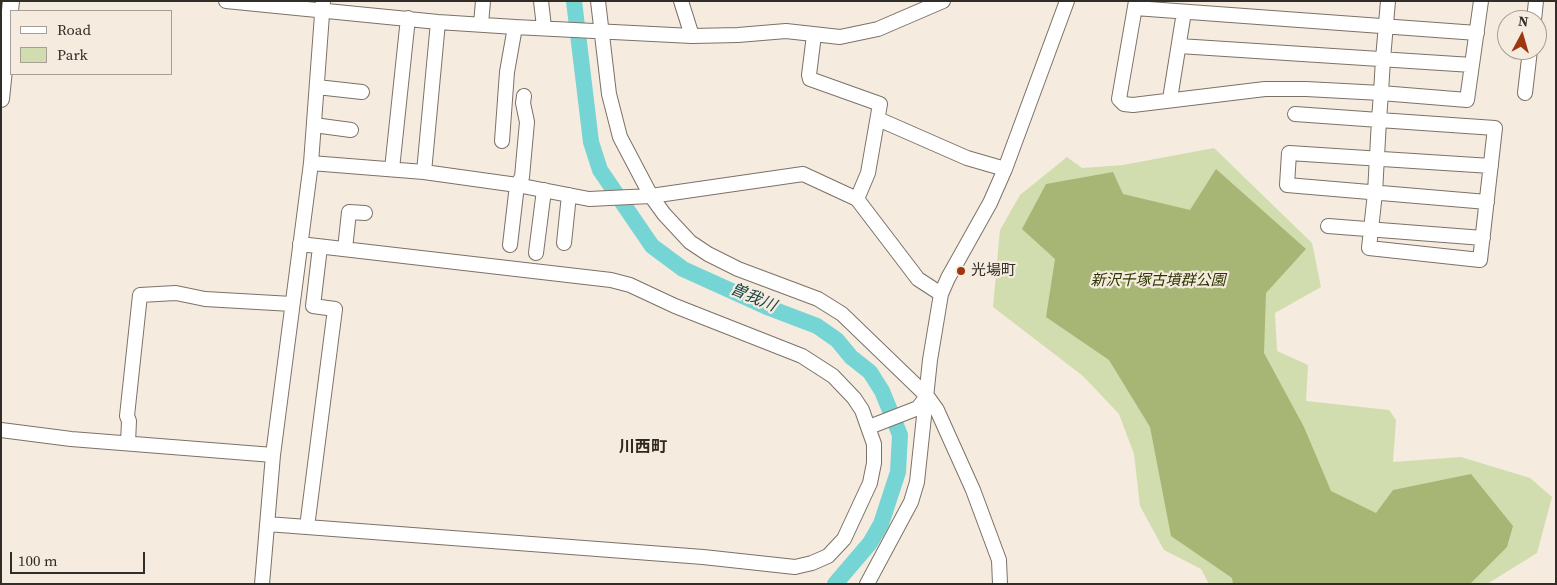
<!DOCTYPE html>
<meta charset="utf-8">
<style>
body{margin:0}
#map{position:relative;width:1557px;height:585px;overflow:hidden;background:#f5ebde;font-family:"Source Serif 4",serif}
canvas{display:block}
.frame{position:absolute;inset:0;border:2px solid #312d28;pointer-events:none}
.legend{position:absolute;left:10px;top:10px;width:162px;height:65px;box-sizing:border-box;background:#f5ebde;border:1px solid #a79f95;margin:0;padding:6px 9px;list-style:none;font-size:15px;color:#312d28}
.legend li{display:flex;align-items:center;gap:10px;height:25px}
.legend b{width:25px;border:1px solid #a79f95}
.north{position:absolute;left:1497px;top:10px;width:50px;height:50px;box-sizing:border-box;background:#f5ebde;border:1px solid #a79f95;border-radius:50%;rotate:6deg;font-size:14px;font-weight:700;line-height:20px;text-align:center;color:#312d28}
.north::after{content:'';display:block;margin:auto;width:18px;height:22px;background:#9e3710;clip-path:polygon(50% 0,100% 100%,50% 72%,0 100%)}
.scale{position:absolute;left:10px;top:552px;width:135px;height:22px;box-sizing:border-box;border:2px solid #312d28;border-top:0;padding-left:6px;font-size:15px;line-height:18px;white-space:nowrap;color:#312d28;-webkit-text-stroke:4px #f5ebde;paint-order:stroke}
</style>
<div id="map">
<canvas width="1557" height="585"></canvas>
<div class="frame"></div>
<ul class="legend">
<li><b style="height:6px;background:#fff"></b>Road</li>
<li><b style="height:14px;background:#d1ddaf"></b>Park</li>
</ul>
<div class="north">N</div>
<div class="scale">100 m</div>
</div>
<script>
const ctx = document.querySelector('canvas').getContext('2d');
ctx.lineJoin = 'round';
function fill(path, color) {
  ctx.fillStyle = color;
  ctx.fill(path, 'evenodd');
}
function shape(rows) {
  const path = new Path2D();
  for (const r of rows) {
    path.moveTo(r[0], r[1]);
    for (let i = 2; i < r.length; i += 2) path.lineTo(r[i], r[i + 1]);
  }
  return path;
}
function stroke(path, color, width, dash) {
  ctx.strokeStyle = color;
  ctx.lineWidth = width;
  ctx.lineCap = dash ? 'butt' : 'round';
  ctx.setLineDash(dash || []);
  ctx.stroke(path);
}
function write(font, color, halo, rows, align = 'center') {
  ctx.font = font + ' "Source Serif 4","Noto Sans JP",serif';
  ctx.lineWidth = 4.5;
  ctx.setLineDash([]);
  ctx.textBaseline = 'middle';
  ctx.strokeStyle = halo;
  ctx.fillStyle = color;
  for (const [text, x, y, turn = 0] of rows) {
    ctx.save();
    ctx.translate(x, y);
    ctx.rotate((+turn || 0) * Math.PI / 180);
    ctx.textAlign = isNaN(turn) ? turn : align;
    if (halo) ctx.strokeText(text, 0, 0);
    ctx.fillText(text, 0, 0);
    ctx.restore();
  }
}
fill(shape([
 [1214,148,1312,243,1321,287,1275,313,1277,351,1308,365,1306,401,1389,410,1396,420,1393,462,1461,457,1530,478,1552,497,1537,553,1487,584,1209,584,1201,569,1164,550,1140,506,1134,454,1119,414,1083,376,993,307,1000,230,1020,195,1067,157,1082,168,1123,165]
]), '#d1ddaf');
fill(shape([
 [1216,169,1306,249,1266,293,1264,353,1304,427,1331,491,1376,513,1393,490,1471,474,1513,526,1507,547,1470,584,1233,584,1232,578,1171,536,1150,427,1109,360,1046,317,1055,259,1022,229,1046,184,1113,172,1123,194,1190,210]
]), '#a7b674');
stroke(shape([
 [574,1,591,142,600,170,652,246,683,269,767,307,817,326,837,340,851,357,870,372,882,391,900,435,898,472,881,524,870,543,835,584]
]), '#75d4d4', 16);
const minor = shape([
 [226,1,438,22,515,27,692,36,738,35,786,31,840,37,878,29,943,1],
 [541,1,544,27],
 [598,1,609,94,620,137,651,196,664,214,690,242,708,254,738,269,818,299,842,314,927,396,937,410,973,490,999,560,1000,584],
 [681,1,692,36],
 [1136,1,1119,99,1124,104,1133,105,1265,89,1306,89,1381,93,1467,100,1481,1],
 [1135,8,1477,33],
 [1534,20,1536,1],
 [481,24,483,1],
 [814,35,809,75,810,79,880,104,868,173,857,199],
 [1179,46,1472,65],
 [317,87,362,92],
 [1525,93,1530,50],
 [1170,99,1184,12],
 [1295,114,1379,120,1495,128,1480,260,1369,248,1375,193,1379,120,1381,93,1383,59,1388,1],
 [878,119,967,158,1005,169],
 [314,125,351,130],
 [502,141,507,72,515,27],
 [311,163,424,172,517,185,589,199,651,196,803,174,857,199,918,279,941,294],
 [392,169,408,18],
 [424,172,438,22],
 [1487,202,1287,185,1289,153,1491,166],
 [1328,226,1483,238],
 [564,243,569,195],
 [510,245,517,185,522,177,527,122,523,103,524,96],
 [345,249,349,212,365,213],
 [536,253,544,190],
 [869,427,918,408,927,396],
 [1,430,71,439,273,455],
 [128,443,129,421,127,416,140,295,176,293,205,299,292,304],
 [267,524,703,557,795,567,812,563,828,556,844,539,870,483,874,463,874,444,862,410,854,398,833,376,802,356,675,306,630,285,611,280,300,244],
 [307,527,335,309,313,306,320,247],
 [262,584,273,455,311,163,323,1],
 [867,584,911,502,917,482,930,360,941,294,948,278,990,203,1005,169,1067,1]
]);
const major = shape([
 [1,99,11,1]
]);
stroke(minor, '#7b7267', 16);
stroke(major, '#7b7267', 18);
stroke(minor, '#fff', 14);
stroke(major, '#fff', 16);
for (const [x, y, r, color] of [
 [961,271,5,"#9e3710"]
]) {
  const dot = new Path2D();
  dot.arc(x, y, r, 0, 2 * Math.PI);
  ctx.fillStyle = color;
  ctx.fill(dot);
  stroke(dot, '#f5ebde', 2);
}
write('15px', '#312d28', '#f5ebde', [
 ["光場町",971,271]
], 'left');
write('italic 15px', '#2d3601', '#f5ebde', [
 ["新沢千塚古墳群公園",1158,281]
]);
write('italic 16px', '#1a4646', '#f5ebde', [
 ["曽我川",753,298,23]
]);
write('bold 16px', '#30291f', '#f5ebde', [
 ["川西町",643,448]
]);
</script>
